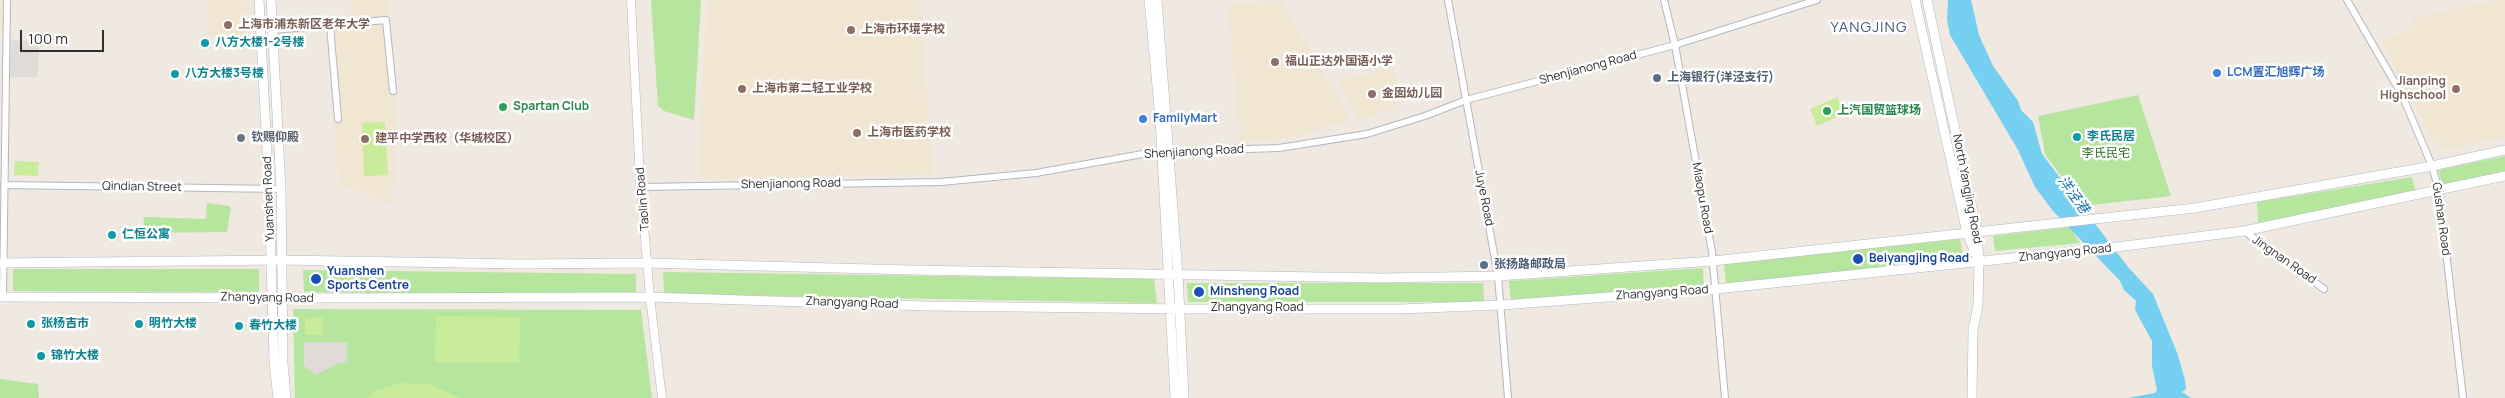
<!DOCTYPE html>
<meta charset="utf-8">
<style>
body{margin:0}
#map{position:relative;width:2505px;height:398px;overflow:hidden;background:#efe9e1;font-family:Manrope,sans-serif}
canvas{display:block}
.scale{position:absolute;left:20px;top:30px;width:84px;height:22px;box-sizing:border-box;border:2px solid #2e2e2e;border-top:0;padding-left:6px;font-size:15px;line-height:18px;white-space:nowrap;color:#2e2e2e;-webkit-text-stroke:4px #fff;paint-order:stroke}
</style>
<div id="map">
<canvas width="2505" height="398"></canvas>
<div class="scale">100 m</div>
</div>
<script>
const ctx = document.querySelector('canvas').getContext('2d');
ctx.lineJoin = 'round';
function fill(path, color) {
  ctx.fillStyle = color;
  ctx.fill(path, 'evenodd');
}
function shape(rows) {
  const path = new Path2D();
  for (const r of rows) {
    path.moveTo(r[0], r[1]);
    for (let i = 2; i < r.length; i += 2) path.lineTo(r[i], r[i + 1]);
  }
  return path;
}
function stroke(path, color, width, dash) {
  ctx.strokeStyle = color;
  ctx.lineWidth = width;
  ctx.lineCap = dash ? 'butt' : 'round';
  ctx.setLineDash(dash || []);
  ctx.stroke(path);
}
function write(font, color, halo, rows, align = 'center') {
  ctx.font = font + ' Manrope,"Noto Sans SC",sans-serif';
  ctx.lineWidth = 5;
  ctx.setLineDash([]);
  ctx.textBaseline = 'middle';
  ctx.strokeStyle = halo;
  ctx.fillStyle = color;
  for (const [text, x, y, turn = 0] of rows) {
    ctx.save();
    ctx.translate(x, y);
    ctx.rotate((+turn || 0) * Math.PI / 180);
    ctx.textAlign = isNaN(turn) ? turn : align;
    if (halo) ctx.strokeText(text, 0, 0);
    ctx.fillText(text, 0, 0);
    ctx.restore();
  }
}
fill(shape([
 [208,0,246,0,248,36,208,36],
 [352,0,388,0,397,93,393,201,385,204,354,189,339,186,327,31,290,33,289,25,350,18],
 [707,0,919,0,933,174,699,179],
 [2497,0,2505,0,2505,137,2445,150,2433,139,2382,41,2414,28,2413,18],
 [1281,1,1351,120,1295,136,1240,142,1228,3],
 [1395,67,1397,108,1360,120,1340,81]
]), '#f0e6d1');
fill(shape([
 [651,0,701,0,694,120,664,111,658,106],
 [2138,95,2171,196,2083,206,2045,154,2038,116],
 [2505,156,2505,171,2443,185,2438,170],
 [2412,177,2416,193,2258,223,2257,202],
 [207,203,229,206,231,208,227,232,143,233,144,217,206,219],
 [2070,227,2080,243,1995,251,1993,236],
 [1960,239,1963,257,1726,285,1724,264],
 [1703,268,1704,290,1511,301,1509,281],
 [13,269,259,269,259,292,13,291],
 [303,270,636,274,636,297,304,292],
 [663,272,1154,279,1157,303,664,294],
 [1187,283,1483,283,1484,302,1188,302],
 [293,309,641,310,652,398,295,398],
 [0,379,38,384,39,398,0,398]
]), '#b6e59e');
fill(shape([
 [1837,97,1844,114,1817,126,1810,109],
 [385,122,388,175,364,176,362,123],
 [15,161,39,162,38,176,14,175],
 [436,316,520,317,519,363,435,362],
 [305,318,323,318,323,335,305,335],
 [399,383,429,384,460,398,367,398,375,391]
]), '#c9ec9a');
fill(shape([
 [11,40,39,42,38,77,10,77],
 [304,342,347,342,347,363,339,363,316,375,304,366]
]), '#dfdcd8');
fill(shape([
 [1948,0,1971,0,1979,35,1993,66,2018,101,2021,110,2033,122,2042,154,2128,267,2153,294,2178,355,2185,380,2186,389,2182,392,2191,398,2128,398,2155,393,2157,390,2152,366,2152,341,2135,310,2136,301,2124,290,2120,281,2053,211,2035,187,2018,150,1950,35,1947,20]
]), '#75cff0');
const minor = shape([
 [1448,0,1498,276,1508,398],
 [1664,0,1675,45,1712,252,1725,398],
 [2347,0,2402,95,2432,166,2439,191,2463,398],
 [330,25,338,119],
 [273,30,386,20,393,91],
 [4,185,281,189],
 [641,187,941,182,1036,173,1154,152,1279,148,1367,134,1425,116,1466,100,1675,45,1817,0],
 [2244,231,2324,289],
 [3,297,7,0]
]);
const tertiary = shape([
 [631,0,640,179,650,297,662,398]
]);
const secondary = shape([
 [259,0,269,189,274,362,278,398],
 [271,0,281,189,283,363,286,398],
 [1149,0,1160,118,1175,398],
 [1157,0,1178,274,1184,398],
 [1915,0,1967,233,1976,255],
 [1927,0,1977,232,1979,262,1978,305,1973,330,1972,398],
 [0,263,283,260,519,264,647,263,911,270,1381,278,1498,276,1713,261,2195,208,2432,166,2505,150],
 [0,297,291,298,650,297,928,306,1187,309,1400,309,1501,305,1716,289,2117,247,2244,231,2505,176]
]);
stroke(minor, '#b4b7c1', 8);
stroke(tertiary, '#b4b7c1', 9);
stroke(secondary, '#b4b7c1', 10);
stroke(minor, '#fff', 6);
stroke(tertiary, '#fff', 8);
stroke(secondary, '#fff', 9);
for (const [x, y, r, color] of [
 [228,25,5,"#8d6e63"],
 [851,30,5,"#8d6e63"],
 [205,43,5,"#0f9aa8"],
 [1275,62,5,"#8d6e63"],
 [2217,73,5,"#3f7fe0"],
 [175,74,5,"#0f9aa8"],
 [1657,78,5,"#5c6f8a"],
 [742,89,5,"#8d6e63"],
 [2456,89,5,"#8d6e63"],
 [1372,94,5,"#8d6e63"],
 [503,107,5,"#2e9e5b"],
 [1827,111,5,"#2e9e5b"],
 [1143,119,5,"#3f7fe0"],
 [857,133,5,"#8d6e63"],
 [2077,137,5,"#0f9aa8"],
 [241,138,5,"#6b7280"],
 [365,139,5,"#8d6e63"],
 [112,235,5,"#0f9aa8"],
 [1858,259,6,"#1a4fb4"],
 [1484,265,5,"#5c6f8a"],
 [316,279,6,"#1a4fb4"],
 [1199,292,6,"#1a4fb4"],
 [31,324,5,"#0f9aa8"],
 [139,324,5,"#0f9aa8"],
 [239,326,5,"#0f9aa8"],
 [41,356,5,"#0f9aa8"]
]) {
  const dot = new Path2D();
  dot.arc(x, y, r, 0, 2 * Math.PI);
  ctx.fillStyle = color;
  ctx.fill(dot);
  stroke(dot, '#fff', 2);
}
write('bold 12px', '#785e54', '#fff', [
 ["上海市浦东新区老年大学",238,25],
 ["上海市环境学校",861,30],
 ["福山正达外国语小学",1285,62],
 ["Jianping",2446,82,"right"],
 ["Highschool",2446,96,"right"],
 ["上海市第二轻工业学校",752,89],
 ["金囡幼儿园",1382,94],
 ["上海市医药学校",867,133],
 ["建平中学西校（华城校区）",375,139]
], 'left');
write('bold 12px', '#0d838f', '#fff', [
 ["八方大楼1-2号楼",215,43],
 ["八方大楼3号楼",185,74],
 ["李氏民居",2087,137],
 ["仁恒公寓",122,235],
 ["张杨吉市",41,324],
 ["明竹大楼",149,324],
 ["春竹大楼",249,326],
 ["锦竹大楼",51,356]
], 'left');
write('12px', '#2e2e2e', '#fff', [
 ["Shenjianong Road",1588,68,-15],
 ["Shenjianong Road",1194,152,-3],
 ["Shenjianong Road",791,184,-1],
 ["Qindian Street",142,187,1],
 ["North Yangjing Road",1967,189,79],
 ["Juye Road",1484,198,79],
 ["Miaopu Road",1702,198,80],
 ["Yuanshen Road",269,199,-92],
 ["Taolin Road",643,199,-95],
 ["Gushan Road",2441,219,82],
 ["Zhangyang Road",2065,253,-6],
 ["Jingnan Road",2284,260,35],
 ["Zhangyang Road",1662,293,-4],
 ["Zhangyang Road",267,298,1],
 ["Zhangyang Road",852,303,2],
 ["Zhangyang Road",1257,308]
]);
write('bold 12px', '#366cbe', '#fff', [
 ["LCM置汇旭辉广场",2227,73],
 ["FamilyMart",1153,119]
], 'left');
write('bold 12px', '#4e5e75', '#fff', [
 ["上海银行(洋泾支行)",1667,78],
 ["张扬路邮政局",1494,265]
], 'left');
write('bold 12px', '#27864d', '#fff', [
 ["Spartan Club",513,107],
 ["上汽国贸篮球场",1837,111]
], 'left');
write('bold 12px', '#5b616d', '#fff', [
 ["钦赐仰殿",251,138]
], 'left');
write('12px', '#2c6e1b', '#fff', [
 ["李氏民宅",2106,154]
]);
write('bold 12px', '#164399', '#fff', [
 ["Beiyangjing Road",1869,259],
 ["Yuanshen",327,272],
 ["Sports Centre",327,286],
 ["Minsheng Road",1210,292]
], 'left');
write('italic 14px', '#0d6fa3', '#fff', [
 ["洋泾港",2073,195,54]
]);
ctx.letterSpacing = '1px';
write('15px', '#4d5680', '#fff', [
 ["YANGJING",1869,28]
]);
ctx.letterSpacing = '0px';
</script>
